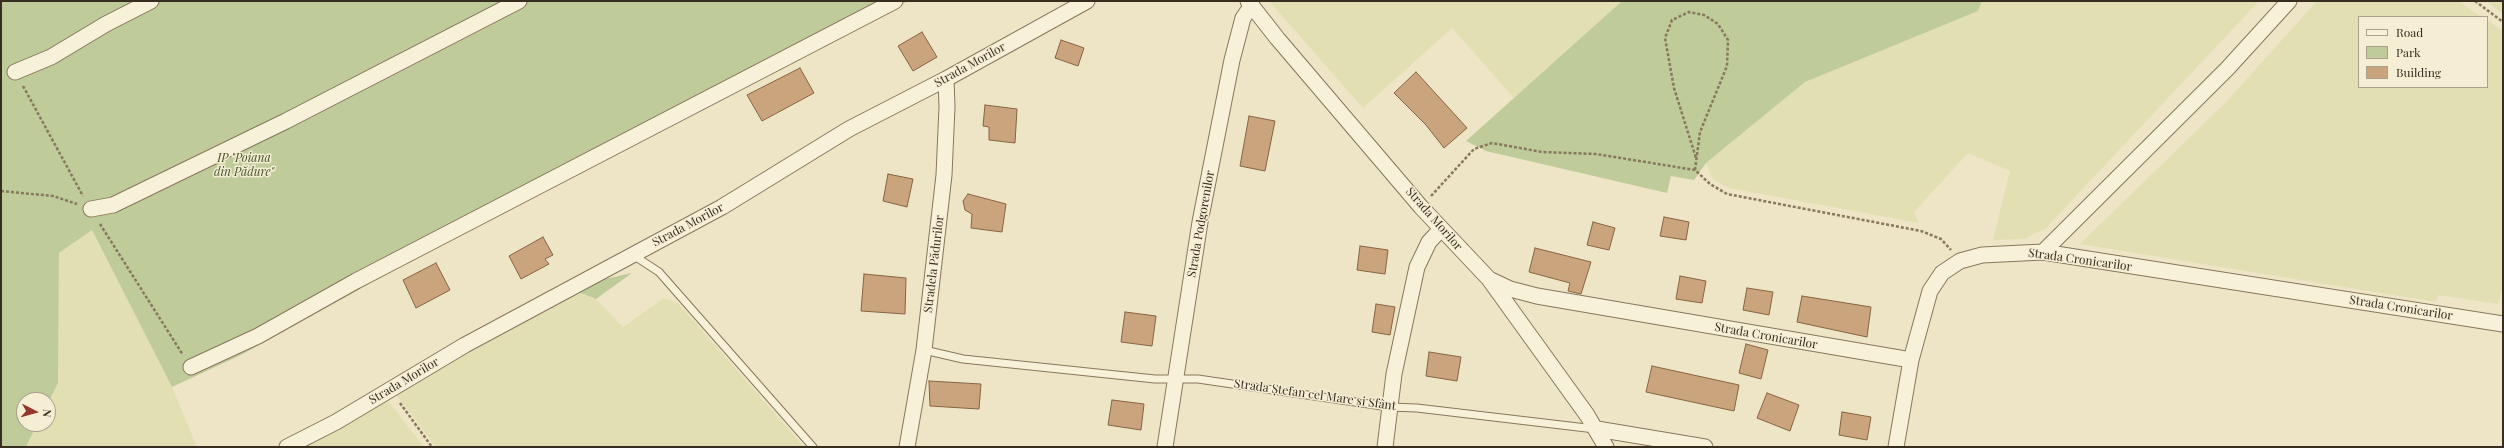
<!DOCTYPE html>
<meta charset="utf-8">
<style>
body{margin:0}
#map{position:relative;width:2504px;height:448px;overflow:hidden;background:#ede5c5;font-family:"Playfair Display",serif}
canvas{display:block}
.frame{position:absolute;inset:0;border:2px solid #382e1f;pointer-events:none}
.legend{position:absolute;left:2358px;top:16px;width:130px;height:72px;box-sizing:border-box;background:#f5eed5;border:1px solid #a9a18c;margin:0;padding:5px 7px;list-style:none;font-size:12px;color:#382e1f}
.legend li{display:flex;align-items:center;gap:8px;height:20px}
.legend b{width:20px;border:1px solid #a9a18c}
.north{position:absolute;left:16px;top:392px;width:40px;height:40px;box-sizing:border-box;background:#f5eed5;border:1px solid #a9a18c;border-radius:50%;rotate:96deg;font-size:11px;font-weight:700;line-height:16px;text-align:center;color:#382e1f}
.north::after{content:'';display:block;margin:auto;width:14px;height:18px;background:#95372e;clip-path:polygon(50% 0,100% 100%,50% 72%,0 100%)}
</style>
<div id="map">
<canvas width="2504" height="448"></canvas>
<div class="frame"></div>
<ul class="legend">
<li><b style="height:5px;background:#f8f1d9"></b>Road</li>
<li><b style="height:11px;background:#c0cb9a"></b>Park</li>
<li><b style="height:11px;background:#caa47d"></b>Building</li>
</ul>
<div class="north">N</div>
</div>
<script>
const ctx = document.querySelector('canvas').getContext('2d');
ctx.lineJoin = 'round';
function fill(path, color) {
  ctx.fillStyle = color;
  ctx.fill(path, 'evenodd');
}
function shape(rows) {
  const path = new Path2D();
  for (const r of rows) {
    path.moveTo(r[0], r[1]);
    for (let i = 2; i < r.length; i += 2) path.lineTo(r[i], r[i + 1]);
  }
  return path;
}
function stroke(path, color, width, dash) {
  ctx.strokeStyle = color;
  ctx.lineWidth = width;
  ctx.lineCap = dash ? 'butt' : 'round';
  ctx.setLineDash(dash || []);
  ctx.stroke(path);
}
function write(font, color, halo, rows, align = 'center') {
  ctx.font = font + ' "Playfair Display",serif';
  ctx.lineWidth = 3;
  ctx.setLineDash([]);
  ctx.textBaseline = 'middle';
  ctx.strokeStyle = halo;
  ctx.fillStyle = color;
  for (const [text, x, y, turn = 0] of rows) {
    ctx.save();
    ctx.translate(x, y);
    ctx.rotate((+turn || 0) * Math.PI / 180);
    ctx.textAlign = isNaN(turn) ? turn : align;
    if (halo) ctx.strokeText(text, 0, 0);
    ctx.fillText(text, 0, 0);
    ctx.restore();
  }
}
fill(shape([
 [1269,1,1622,1,1514,98,1452,28,1363,108],
 [1982,1,2259,1,2046,228,2024,239,1993,240,2010,171,1968,153,1914,212,1919,223,1729,188,1713,179,1706,163,1805,82,1978,11],
 [2317,1,2458,1,2482,17,2359,17,2359,87,2487,87,2487,20,2503,31,2503,285,2498,304,2438,295,2436,302,2080,244,2227,101],
 [2486,1,2503,1,2503,14],
 [92,230,172,387,197,447,26,447,37,424,48,424,48,403,58,383,59,253],
 [579,292,596,299,623,327,664,298,679,304,804,447,436,447,395,393],
 [386,398,424,447,296,447]
]), '#e2dfb3');
fill(shape([
 [1,1,908,1,436,247,241,355,172,387,92,230,59,253,58,383,48,403,48,400,24,400,24,424,37,424,26,447,1,447],
 [1622,1,1982,1,1978,11,1805,82,1706,163,1694,180,1671,176,1667,193,1486,151,1466,141],
 [632,273,596,299,579,292,600,280]
]), '#c0cb9a');
const building = shape([
 [922,32,937,57,913,71,898,46,922,32],
 [1061,40,1084,48,1078,66,1055,58,1061,40],
 [800,68,814,93,762,121,747,95,800,68],
 [1416,72,1467,128,1444,148,1426,125,1394,93,1416,72],
 [985,105,1017,109,1015,143,989,140,989,127,983,126,985,105],
 [1249,116,1275,121,1265,171,1240,166,1249,116],
 [888,174,913,179,907,207,883,201,888,174],
 [968,194,1006,204,1002,232,971,228,972,214,965,210,963,201,968,194],
 [1664,217,1689,222,1686,240,1660,236,1664,217],
 [1593,222,1615,228,1609,250,1587,245,1593,222],
 [543,237,553,255,545,259,549,264,521,279,509,256,543,237],
 [1360,246,1388,250,1385,274,1357,270,1360,246],
 [1535,248,1591,262,1581,294,1568,291,1570,283,1529,272,1535,248],
 [436,263,450,290,416,308,403,280,436,263],
 [864,274,906,278,905,314,861,311,864,274],
 [1680,276,1706,281,1702,303,1676,299,1680,276],
 [1747,288,1773,292,1769,315,1743,310,1747,288],
 [1802,296,1871,307,1867,337,1797,322,1802,296],
 [1376,304,1395,307,1390,335,1372,332,1376,304],
 [1125,312,1156,316,1152,346,1121,342,1125,312],
 [1746,344,1768,350,1761,379,1739,373,1746,344],
 [1429,352,1461,357,1457,381,1426,376,1429,352],
 [1652,366,1739,385,1734,411,1646,392,1652,366],
 [929,381,981,384,979,409,930,406,929,381],
 [1767,393,1799,405,1790,431,1757,418,1767,393],
 [1112,400,1144,404,1141,430,1108,425,1112,400],
 [1842,412,1871,417,1867,440,1839,435,1842,412]
]);
fill(building, '#caa47d');
stroke(building, '#866442', 1);
const lane = shape([
 [633,255,659,272,813,447],
 [924,350,963,359,1155,379,1198,379,1389,407,1417,408,1595,429]
]);
const street = shape([
 [1248,1,1277,38,1421,207,1489,279,1587,415,1606,447],
 [15,72,51,57,106,24,151,1],
 [91,209,113,205,286,121,519,1],
 [2043,252,2227,69,2289,1],
 [1491,280,1510,289,1537,296,1911,360],
 [191,367,258,336,356,281,895,1],
 [1597,429,1705,447],
 [287,447,336,422,465,345,722,207,849,129,946,79,1087,1],
 [907,447,924,350,944,175,947,107,946,79],
 [1165,447,1200,222,1232,60,1243,18,1252,5],
 [1385,447,1394,374,1417,267,1429,242,1441,229],
 [1896,447,1911,360,1930,291,1942,273,1960,261,1982,255,2043,252,2503,324]
]);
stroke(lane, '#87775c', 9);
stroke(street, '#87775c', 17);
stroke(shape([
 [2475,1,2503,22],
 [23,86,83,196],
 [1695,170,1700,132,1727,66,1728,40,1718,24,1704,15,1689,12,1672,20,1665,38,1674,88,1696,158],
 [1,191,53,196,77,204],
 [1431,196,1474,149,1492,143,1542,152,1596,154,1695,170,1710,184,1727,194,1921,231,1941,239,1951,250],
 [100,224,183,355],
 [400,403,432,447]
]), '#87775c', 2.5, [3, 2]);
stroke(lane, '#f8f1d9', 7);
stroke(street, '#f8f1d9', 15);
write('12px', '#382e1f', '#f5eed5', [
 ["Strada Morilor",970,65,-29],
 ["Strada Morilor",1434,219,49],
 ["Strada Podgorenilor",1201,224,-80],
 ["Strada Morilor",688,225,-28],
 ["Strada Cronicarilor",2080,260,8],
 ["Stradela Pădurilor",934,264,-83],
 ["Strada Cronicarilor",2401,308,9],
 ["Strada Cronicarilor",1766,336,10],
 ["Strada Morilor",404,381,-31],
 ["Strada Ștefan cel Mare și Sfânt",1315,395,8]
]);
write('italic 12px', '#445427', '#f5eed5', [
 ["IP \"Poiana",244,158],
 ["din Pădure\"",244,172]
]);
</script>
